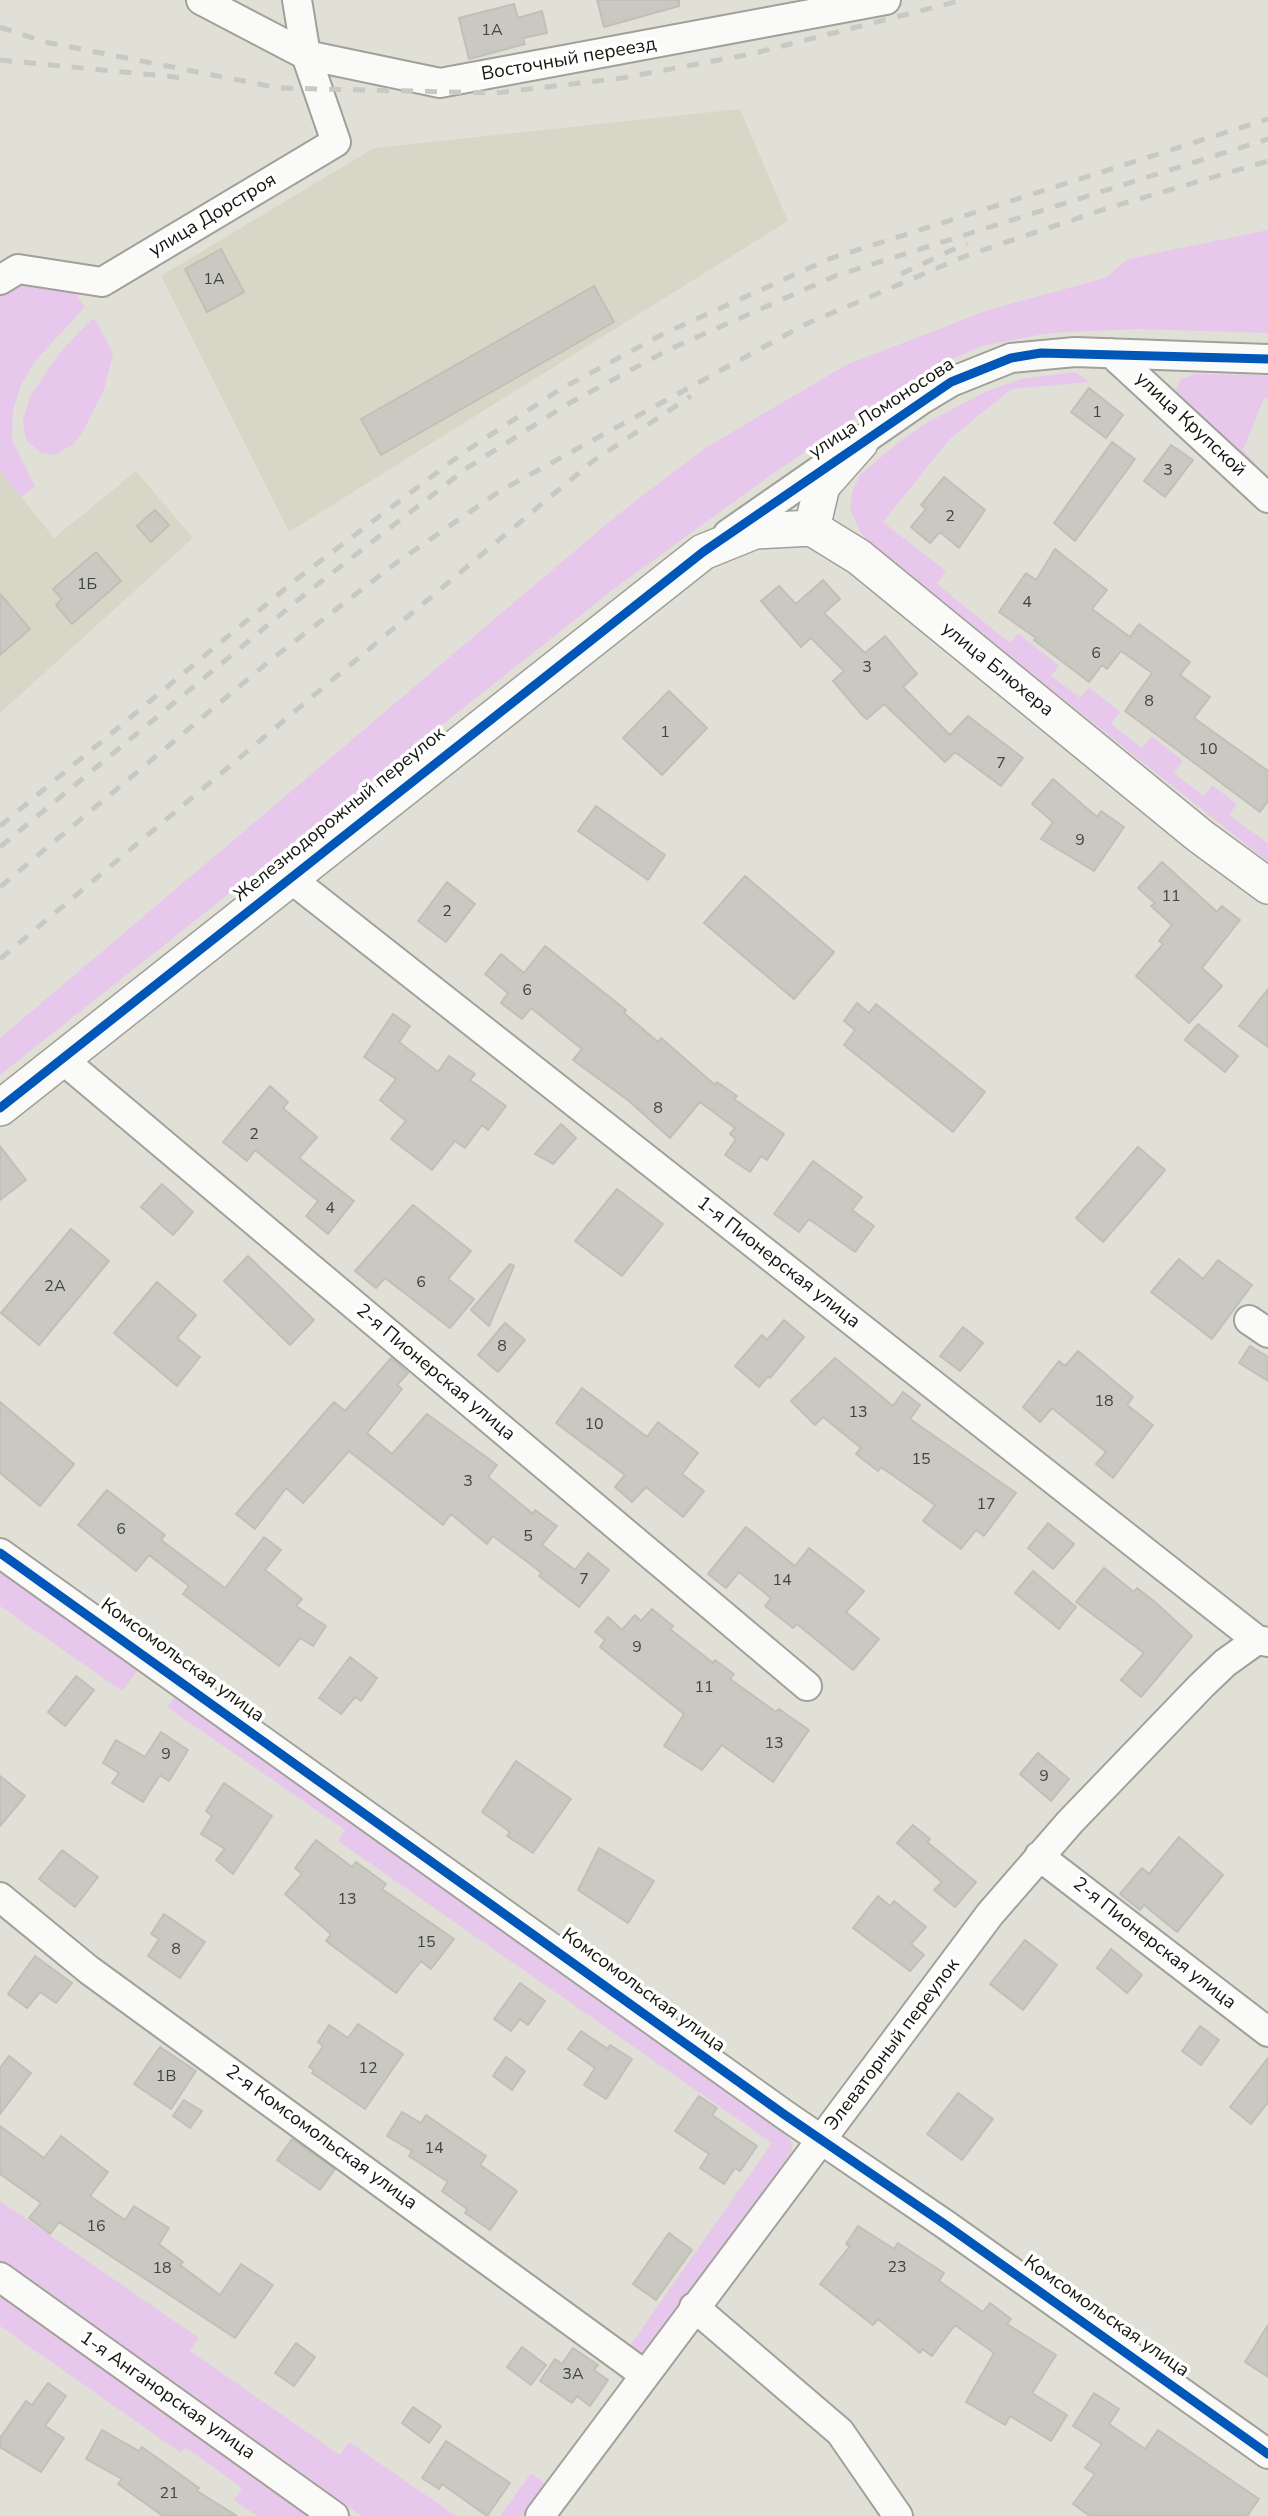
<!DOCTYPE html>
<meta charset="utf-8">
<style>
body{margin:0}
canvas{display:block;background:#e0e0d7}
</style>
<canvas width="1268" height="2516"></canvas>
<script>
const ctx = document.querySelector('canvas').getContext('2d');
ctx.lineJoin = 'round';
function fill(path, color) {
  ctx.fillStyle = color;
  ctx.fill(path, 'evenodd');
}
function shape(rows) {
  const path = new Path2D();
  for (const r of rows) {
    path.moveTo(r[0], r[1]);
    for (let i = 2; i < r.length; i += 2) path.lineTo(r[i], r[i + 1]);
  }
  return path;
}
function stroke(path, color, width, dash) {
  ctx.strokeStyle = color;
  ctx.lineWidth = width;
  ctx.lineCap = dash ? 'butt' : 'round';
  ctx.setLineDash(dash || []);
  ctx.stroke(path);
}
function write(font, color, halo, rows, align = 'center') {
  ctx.font = font + ' "Nunito Sans",sans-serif';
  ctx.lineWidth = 7;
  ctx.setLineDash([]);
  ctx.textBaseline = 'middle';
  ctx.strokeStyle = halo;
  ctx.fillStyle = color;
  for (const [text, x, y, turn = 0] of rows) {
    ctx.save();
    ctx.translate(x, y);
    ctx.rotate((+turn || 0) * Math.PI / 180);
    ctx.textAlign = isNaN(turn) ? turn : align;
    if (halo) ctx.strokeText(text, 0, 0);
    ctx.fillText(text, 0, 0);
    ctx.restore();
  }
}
fill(shape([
 [740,109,788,221,289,532,161,276,374,148],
 [0,471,54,538,136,471,193,538,0,713]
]), '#d8d6c6');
fill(shape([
 [1268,230,1268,333,1138,329,1050,333,981,346,936,367,875,404,771,475,615,588,0,1075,0,1038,616,516,707,447,846,365,988,310,1105,278,1128,259],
 [56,280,76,293,85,307,35,361,21,385,13,410,12,440,35,486,21,497,0,471,0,292,18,282],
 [95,319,113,353,104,390,82,433,73,444,55,455,41,453,27,441,24,431,23,420,30,396,61,351,91,320],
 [1075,372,1089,382,1011,389,949,440,883,522,946,571,937,584,1010,643,1018,633,1059,666,1051,676,1080,698,1089,687,1120,712,1111,724,1142,748,1152,736,1183,761,1174,773,1204,796,1212,785,1237,804,1229,815,1268,843,1268,862,871,546,858,528,850,508,852,492,860,475,900,441,928,422,985,392,1021,379],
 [1195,374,1268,375,1268,398,1264,398,1243,450,1268,478,1174,395,1181,379],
 [0,1572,138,1670,122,1691,0,1606],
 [175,1696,429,1873,785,2132,791,2141,793,2157,645,2358,629,2347,772,2143,338,1841,345,1830,167,1707],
 [0,2201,199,2338,190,2351,340,2455,349,2442,456,2516,362,2516,0,2264],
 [0,2291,210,2443,307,2516,257,2516,234,2500,242,2488,185,2447,181,2453,0,2326],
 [531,2473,546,2484,522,2516,500,2516]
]), '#e7c8ec');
const building = shape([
 [597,0,679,0,679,6,604,27,597,0],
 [514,4,518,18,542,11,547,33,523,38,525,44,469,59,459,18,514,4],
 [221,249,244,292,207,312,185,269,221,249],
 [594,286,614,322,381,455,361,419,594,286],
 [1089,388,1123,415,1106,438,1071,412,1089,388],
 [1112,442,1135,459,1075,541,1054,523,1112,442],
 [1171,445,1193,460,1165,497,1144,481,1171,445],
 [944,477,985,510,959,548,940,532,930,543,911,527,926,509,921,505,944,477],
 [155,510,169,525,151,542,137,526,155,510],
 [1055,549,1107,590,1092,609,1130,637,1139,624,1190,662,1180,675,1210,697,1194,718,1268,771,1268,801,1260,812,1125,711,1152,673,1121,651,1107,669,1102,665,1089,682,1034,640,1036,638,999,612,1026,573,1036,580,1055,549],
 [96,552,121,581,72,624,56,605,62,599,53,589,96,552],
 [823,580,840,599,824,613,865,653,885,636,917,674,903,687,950,735,968,716,1023,758,1001,786,955,752,945,762,884,704,867,719,863,716,833,681,844,671,811,638,801,647,761,601,779,586,796,604,823,580],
 [0,594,30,629,0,655,0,594],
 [669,691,707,728,662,775,623,738,669,691],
 [1053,779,1097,817,1101,811,1124,827,1094,871,1041,839,1053,822,1032,804,1053,779],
 [596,806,665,855,648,880,578,831,596,806],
 [1162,862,1217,912,1222,906,1240,920,1202,968,1222,986,1189,1023,1136,976,1163,944,1159,941,1172,925,1151,906,1155,903,1138,888,1162,862],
 [745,876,834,952,794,999,704,923,745,876],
 [447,882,475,904,446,942,418,921,447,882],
 [545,946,626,1010,624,1013,658,1042,661,1038,715,1085,717,1082,737,1096,734,1099,784,1134,767,1160,761,1156,750,1172,725,1155,736,1139,730,1134,735,1128,700,1102,670,1138,629,1101,573,1060,582,1049,531,1008,522,1019,501,1003,508,993,485,974,501,954,524,973,545,946],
 [1268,989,1268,1047,1239,1026,1268,989],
 [857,1003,869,1013,876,1004,985,1092,953,1132,844,1045,855,1030,844,1021,857,1003],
 [393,1014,410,1026,399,1042,438,1072,449,1056,475,1074,470,1080,506,1106,488,1130,482,1125,465,1148,455,1141,432,1170,391,1139,406,1121,380,1100,396,1079,364,1057,393,1014],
 [1198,1024,1238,1056,1225,1072,1185,1040,1198,1024],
 [270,1086,288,1102,283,1108,317,1137,299,1158,354,1201,328,1234,306,1216,318,1201,255,1150,247,1161,223,1142,270,1086],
 [561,1124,576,1138,553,1164,535,1154,561,1124],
 [0,1146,26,1180,0,1200,0,1146],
 [1138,1147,1165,1170,1103,1242,1076,1218,1138,1147],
 [813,1161,862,1197,852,1210,874,1226,855,1252,809,1219,799,1232,774,1214,813,1161],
 [162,1184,193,1212,173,1235,141,1207,162,1184],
 [617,1189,663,1224,622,1276,575,1241,617,1189],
 [413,1205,471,1251,448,1279,474,1299,450,1328,385,1278,376,1288,355,1271,413,1205],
 [71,1229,109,1261,39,1345,1,1313,71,1229],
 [248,1256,314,1320,290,1345,224,1281,248,1256],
 [1179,1259,1203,1279,1218,1260,1252,1285,1212,1339,1151,1292,1179,1259],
 [510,1264,514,1266,489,1326,471,1310,510,1264],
 [157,1282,196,1315,177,1338,200,1357,177,1386,114,1333,157,1282],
 [784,1320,804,1337,770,1378,768,1376,759,1387,735,1366,762,1335,767,1340,784,1320],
 [505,1323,525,1340,498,1372,478,1355,505,1323],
 [963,1327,983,1343,960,1371,940,1356,963,1327],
 [1250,1346,1268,1357,1268,1381,1239,1363,1250,1346],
 [1078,1351,1133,1397,1127,1405,1153,1425,1113,1478,1096,1464,1106,1452,1052,1408,1040,1422,1023,1407,1059,1361,1065,1366,1078,1351],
 [391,1358,408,1373,397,1385,402,1389,367,1433,392,1454,427,1414,497,1465,488,1477,533,1514,535,1510,557,1526,542,1545,575,1570,588,1553,609,1570,579,1607,539,1576,542,1573,493,1536,487,1544,451,1514,443,1525,349,1451,303,1503,286,1488,255,1529,236,1514,334,1402,345,1411,391,1358],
 [835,1358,893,1406,903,1392,920,1405,910,1419,1016,1493,984,1536,976,1530,961,1549,923,1521,935,1505,881,1467,878,1471,856,1454,861,1448,823,1417,815,1425,791,1401,835,1358],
 [582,1388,647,1437,658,1422,698,1453,682,1474,704,1491,683,1517,646,1487,632,1502,615,1487,625,1475,556,1423,582,1388],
 [0,1402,74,1464,40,1506,0,1473,0,1402],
 [107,1490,165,1535,161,1540,225,1588,264,1537,281,1550,265,1570,302,1599,296,1606,326,1626,313,1646,300,1638,279,1666,183,1594,189,1586,149,1555,136,1571,78,1525,107,1490],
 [1048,1523,1074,1544,1053,1569,1028,1548,1048,1523],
 [746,1527,795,1566,809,1548,864,1591,846,1612,879,1639,853,1670,797,1624,793,1628,765,1606,771,1598,739,1572,726,1588,708,1574,746,1527],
 [1104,1568,1134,1592,1137,1588,1155,1602,1192,1636,1141,1697,1121,1680,1144,1653,1076,1602,1104,1568],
 [1033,1571,1076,1607,1059,1629,1015,1593,1033,1571],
 [652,1609,673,1626,670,1629,713,1663,715,1660,734,1674,730,1679,776,1712,779,1709,809,1730,773,1782,722,1745,702,1770,664,1746,684,1714,600,1647,605,1640,595,1632,608,1617,622,1630,635,1615,641,1621,652,1609],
 [350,1657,377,1678,361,1701,355,1697,341,1714,319,1698,350,1657],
 [76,1676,94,1690,65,1726,48,1712,76,1676],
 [161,1732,188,1750,169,1781,160,1775,143,1802,112,1783,119,1773,103,1763,116,1740,145,1757,161,1732],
 [1038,1753,1069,1779,1051,1801,1020,1774,1038,1753],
 [516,1761,571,1799,533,1853,507,1836,510,1832,482,1812,516,1761],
 [0,1776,25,1796,0,1826,0,1776],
 [224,1783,272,1816,233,1874,216,1860,225,1849,201,1834,212,1816,206,1811,224,1783],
 [913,1825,930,1839,927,1842,976,1882,955,1907,934,1890,942,1882,897,1843,913,1825],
 [1179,1837,1223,1875,1177,1932,1144,1905,1140,1910,1120,1894,1142,1868,1149,1874,1179,1837],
 [316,1840,352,1867,356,1862,386,1884,382,1889,454,1939,431,1969,421,1961,396,1993,326,1941,331,1934,285,1894,302,1874,295,1868,316,1840],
 [599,1848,654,1881,628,1923,578,1890,599,1848],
 [62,1850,98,1877,75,1907,39,1879,62,1850],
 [878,1896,890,1906,894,1901,926,1927,911,1944,924,1955,910,1971,853,1928,878,1896],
 [164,1914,205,1942,180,1978,148,1956,159,1939,151,1934,164,1914],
 [1025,1940,1057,1965,1023,2010,990,1984,1025,1940],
 [1111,1949,1142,1975,1127,1993,1097,1968,1111,1949],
 [35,1956,72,1983,56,2003,40,1992,27,2008,8,1994,35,1956],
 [520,1983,545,2001,528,2025,520,2019,511,2031,494,2019,520,1983],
 [358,2024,403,2054,365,2109,312,2073,314,2070,309,2067,323,2046,318,2042,329,2025,348,2038,358,2024],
 [1200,2026,1219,2040,1201,2065,1182,2051,1200,2026],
 [581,2031,608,2049,610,2045,632,2059,606,2099,584,2085,595,2068,568,2049,581,2031],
 [160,2047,196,2071,171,2109,134,2084,160,2047],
 [9,2056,31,2073,0,2114,0,2068,9,2056],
 [506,2057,525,2071,512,2090,493,2076,506,2057],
 [1268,2058,1268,2102,1251,2124,1230,2107,1268,2058],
 [958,2093,993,2119,962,2160,927,2134,958,2093],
 [699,2096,717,2108,712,2115,757,2146,740,2171,735,2168,724,2184,700,2168,709,2154,675,2131,699,2096],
 [184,2100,202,2111,190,2128,173,2116,184,2100],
 [402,2112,421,2123,426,2115,467,2143,486,2156,480,2165,517,2191,490,2230,465,2213,467,2209,442,2191,448,2182,409,2156,412,2151,387,2136,402,2112],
 [0,2126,44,2158,61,2136,108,2172,90,2196,125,2220,134,2206,169,2228,159,2244,183,2262,180,2265,220,2295,241,2264,273,2285,235,2338,59,2222,50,2234,29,2218,41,2203,0,2174,0,2126],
 [292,2139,335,2169,320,2190,277,2160,292,2139],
 [858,2226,894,2249,898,2243,927,2262,944,2273,939,2281,983,2312,990,2303,1011,2319,1007,2324,1056,2355,1032,2393,1067,2415,1051,2441,1010,2416,1005,2425,966,2402,994,2353,955,2325,932,2356,922,2349,920,2353,878,2319,873,2325,820,2284,850,2246,846,2244,858,2226],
 [669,2233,692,2250,656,2300,633,2284,669,2233],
 [1268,2325,1268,2377,1245,2362,1268,2325],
 [296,2343,315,2357,294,2386,275,2373,296,2343],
 [522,2347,546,2365,531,2385,507,2367,522,2347],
 [573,2348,598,2365,594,2370,608,2380,590,2406,577,2396,572,2403,540,2381,555,2359,562,2364,573,2348],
 [48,2383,66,2396,45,2426,64,2438,41,2472,0,2447,0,2438,26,2401,32,2405,48,2383],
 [1094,2393,1119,2409,1109,2424,1145,2449,1158,2430,1259,2499,1247,2516,1090,2516,1073,2504,1095,2474,1085,2468,1102,2444,1073,2426,1094,2393],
 [413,2407,441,2426,429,2443,402,2423,413,2407],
 [102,2430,139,2451,142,2447,199,2488,197,2491,237,2516,163,2516,118,2484,122,2479,86,2459,102,2430],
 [446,2441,510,2483,487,2516,442,2484,439,2489,422,2478,446,2441]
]);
fill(building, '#c9c9c2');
stroke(building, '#c0bfb8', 2);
const minor = shape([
 [201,0,306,55,440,83,886,0],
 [0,280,18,269,102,282,336,142,306,55,297,0],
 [1111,353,1268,498],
 [728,534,921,400,951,382,1011,358,1075,352,1268,359],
 [290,878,1257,1640,1268,1642],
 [62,1059,807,1686],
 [1249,1320,1268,1333],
 [0,1553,785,2115,946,2225,1268,2454],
 [1039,1856,1268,2032],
 [0,1897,89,1970,645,2375],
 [0,2277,334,2516],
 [694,2307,840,2432,898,2516],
 [540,2516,990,1914,1070,1822,1201,1686,1225,1663,1257,1640]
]);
const tertiary = shape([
 [812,528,822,486,860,443],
 [0,1108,703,552,755,531,812,528,859,557,1200,836,1268,886]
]);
stroke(minor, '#a1a19a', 32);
stroke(tertiary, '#a1a19a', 38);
stroke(minor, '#fafaf9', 28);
stroke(tertiary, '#fafaf9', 35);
stroke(shape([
 [0,27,45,42,279,88,496,93,622,78,751,54,963,0],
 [0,60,185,78],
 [901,274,967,243],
 [0,826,298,578,460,455,559,390,661,335,829,259,1268,119],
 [0,847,309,591,467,468,566,405,668,350,835,276,1268,139],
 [0,887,272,659,396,563,500,491,804,325,968,255,1108,208,1268,161],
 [0,959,593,461,691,396]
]), '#c8c8c5', 5, [12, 12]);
stroke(shape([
 [0,1108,703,552,951,382,1011,358,1041,353,1268,359],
 [0,1553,785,2115,946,2225,1268,2454]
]), '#0057b8', 9);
write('16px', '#44443e', null, [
 ["1А",492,31],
 ["1А",214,280],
 ["1",1097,413],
 ["3",1168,471],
 ["2",950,517],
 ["1Б",87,585],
 ["4",1027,603],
 ["6",1096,654],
 ["3",867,668],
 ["8",1149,702],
 ["1",665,733],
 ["10",1208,750],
 ["7",1001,764],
 ["9",1080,841],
 ["11",1171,897],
 ["2",447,912],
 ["6",527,991],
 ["8",658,1109],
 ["2",254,1135],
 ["4",330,1209],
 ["6",421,1283],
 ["2А",55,1287],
 ["8",502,1347],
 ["18",1104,1402],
 ["13",858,1413],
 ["10",594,1425],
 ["15",921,1460],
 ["3",468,1482],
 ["17",986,1505],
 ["6",121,1530],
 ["5",528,1537],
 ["7",584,1580],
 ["14",782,1581],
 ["9",637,1648],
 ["11",704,1688],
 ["13",774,1744],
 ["9",166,1755],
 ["9",1044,1777],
 ["13",347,1900],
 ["15",426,1943],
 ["8",176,1950],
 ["12",368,2069],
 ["1В",166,2077],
 ["14",434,2149],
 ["16",96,2227],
 ["23",897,2268],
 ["18",162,2269],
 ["3А",573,2375],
 ["21",169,2494]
]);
write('19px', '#161610', '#fff', [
 ["Восточный переезд",569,60,-10],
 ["улица Дорстроя",213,216,-31],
 ["улица Ломоносова",882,409,-33],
 ["улица Крупской",1190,425,43],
 ["улица Блюхера",997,670,39],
 ["Железнодорожный переулок",340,815,-39],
 ["1-я Пионерская улица",778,1263,38],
 ["2-я Пионерская улица",435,1373,40],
 ["Комсомольская улица",182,1661,36],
 ["2-я Пионерская улица",1154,1944,38],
 ["Комсомольская улица",643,1991,36],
 ["Элеваторный переулок",893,2045,-53],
 ["2-я Комсомольская улица",321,2138,36],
 ["Комсомольская улица",1106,2317,35],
 ["1-я Анганорская улица",167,2396,35]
]);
</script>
